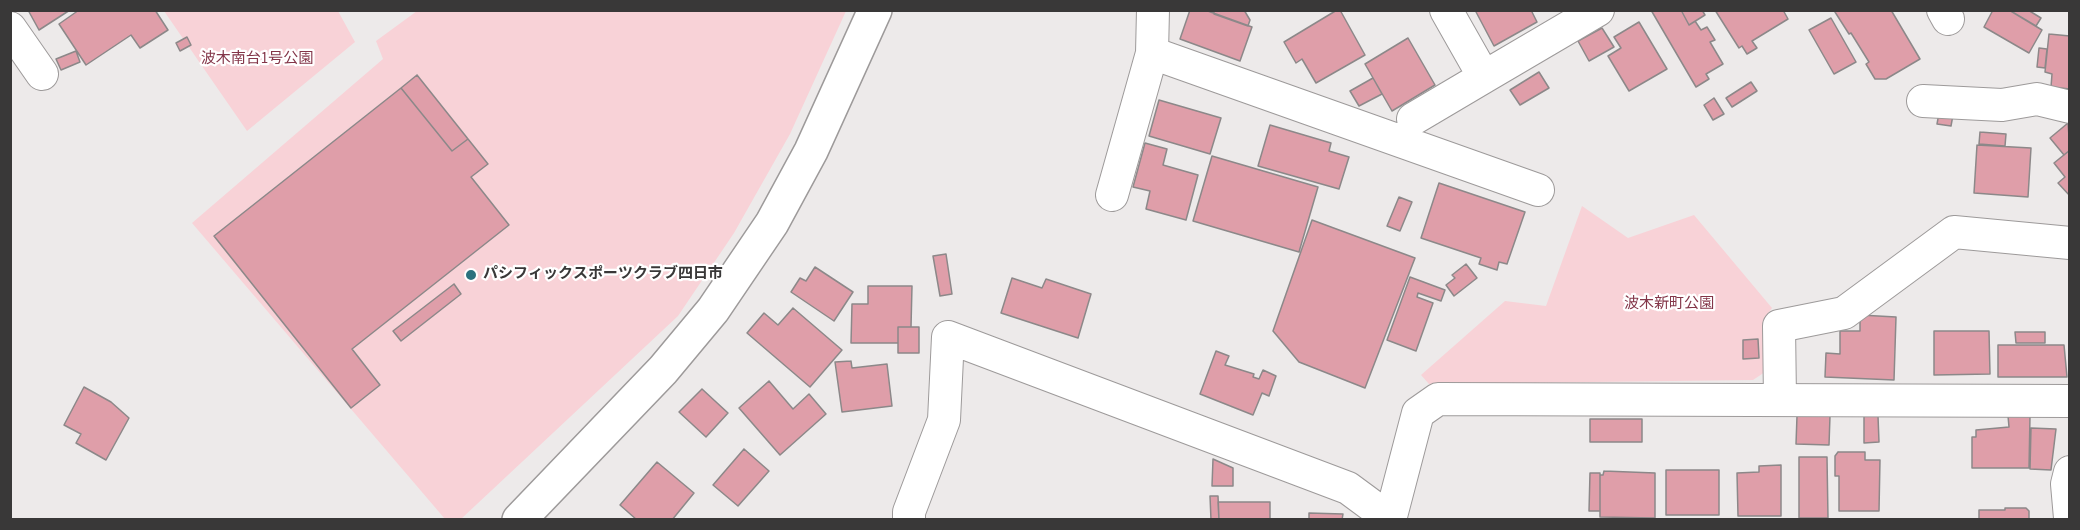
<!DOCTYPE html>
<meta charset="utf-8">
<style>
body{margin:0}
#map{position:relative;width:2080px;height:530px;overflow:hidden;background:#edeaea;font-family:"Source Sans 3",sans-serif}
canvas{display:block}
.frame{position:absolute;inset:0;border:12px solid #393838;pointer-events:none}
</style>
<div id="map">
<canvas width="2080" height="530"></canvas>
<div class="frame"></div>
</div>
<script>
const ctx = document.querySelector('canvas').getContext('2d');
ctx.lineJoin = 'round';
function fill(path, color) {
  ctx.fillStyle = color;
  ctx.fill(path, 'evenodd');
}
function shape(rows) {
  const path = new Path2D();
  for (const r of rows) {
    path.moveTo(r[0], r[1]);
    for (let i = 2; i < r.length; i += 2) path.lineTo(r[i], r[i + 1]);
  }
  return path;
}
function stroke(path, color, width, dash) {
  ctx.strokeStyle = color;
  ctx.lineWidth = width;
  ctx.lineCap = dash ? 'butt' : 'round';
  ctx.setLineDash(dash || []);
  ctx.stroke(path);
}
function write(font, color, halo, rows, align = 'center') {
  ctx.font = font + ' "Source Sans 3","Noto Sans JP",sans-serif';
  ctx.lineWidth = 4.5;
  ctx.setLineDash([]);
  ctx.textBaseline = 'middle';
  ctx.strokeStyle = halo;
  ctx.fillStyle = color;
  for (const [text, x, y, turn = 0] of rows) {
    ctx.save();
    ctx.translate(x, y);
    ctx.rotate((+turn || 0) * Math.PI / 180);
    ctx.textAlign = isNaN(turn) ? turn : align;
    if (halo) ctx.strokeText(text, 0, 0);
    ctx.fillText(text, 0, 0);
    ctx.restore();
  }
}
fill(shape([
 [164,11,338,11,355,42,247,131],
 [417,11,846,11,790,134,734,233,678,316,461,519,445,519,192,223,383,59,376,41],
 [1582,206,1628,238,1694,215,1772,308,1767,315,1765,372,1753,380,1429,384,1421,375,1505,301,1546,306]
]), '#f8d2d7');
const building = shape([
 [28,10,70,10,39,30,28,10],
 [79,10,155,10,168,30,140,48,131,35,86,65,59,24,79,10],
 [1190,10,1205,10,1252,27,1240,61,1180,39,1190,10],
 [1214,10,1244,10,1250,20,1248,26,1214,14,1214,10],
 [1337,10,1340,10,1365,55,1316,83,1302,59,1296,63,1284,42,1337,10],
 [1475,10,1531,10,1537,22,1494,46,1475,10],
 [1651,10,1681,10,1689,25,1695,21,1701,30,1707,27,1715,40,1710,42,1723,64,1706,74,1709,79,1696,87,1651,10],
 [1681,10,1702,10,1705,15,1689,25,1681,10],
 [1715,10,1783,10,1788,19,1752,41,1757,48,1747,54,1742,46,1739,48,1715,10],
 [1837,10,1891,10,1920,59,1886,79,1875,79,1866,64,1869,62,1851,33,1849,34,1835,12,1837,10],
 [1993,10,2009,10,2042,30,2029,53,1984,27,1993,10],
 [2009,10,2028,10,2041,18,2036,26,2009,10],
 [1831,18,1856,62,1834,74,1809,30,1831,18],
 [1639,22,1667,69,1629,91,1608,56,1621,48,1614,37,1639,22],
 [1602,28,1614,47,1589,61,1578,41,1602,28],
 [2049,34,2070,36,2070,89,2051,87,2052,74,2045,72,2049,34],
 [187,37,191,45,180,51,176,43,187,37],
 [1408,38,1435,85,1392,111,1365,64,1408,38],
 [2039,48,2047,49,2045,68,2037,67,2039,48],
 [76,51,80,62,61,70,56,59,76,51],
 [1539,72,1549,88,1520,105,1510,90,1539,72],
 [417,75,468,139,452,151,401,88,417,75],
 [1373,78,1382,94,1359,106,1350,91,1373,78],
 [1751,82,1757,91,1732,107,1726,98,1751,82],
 [401,88,452,151,468,139,488,164,471,177,509,225,352,349,380,385,351,408,214,236,401,88],
 [1714,98,1724,114,1713,120,1704,105,1714,98],
 [1159,100,1221,118,1210,154,1149,136,1159,100],
 [1939,113,1953,115,1951,126,1937,124,1939,113],
 [2068,123,2070,150,2064,155,2050,138,2068,123],
 [1270,125,1331,143,1329,151,1349,157,1339,189,1258,166,1270,125],
 [1980,132,2006,134,2005,146,1979,144,1980,132],
 [1145,143,1167,149,1163,165,1198,175,1186,220,1146,209,1150,191,1133,187,1145,143],
 [1977,145,2031,148,2028,197,1974,193,1977,145],
 [2070,150,2070,196,2058,183,2065,177,2054,163,2070,150],
 [1212,156,1318,187,1299,252,1193,221,1212,156],
 [1439,183,1525,212,1507,264,1499,262,1497,270,1479,264,1481,258,1421,238,1439,183],
 [1399,197,1412,202,1400,231,1387,226,1399,197],
 [1312,220,1415,258,1365,388,1299,362,1273,331,1312,220],
 [946,254,952,294,940,296,933,256,946,254],
 [1466,264,1477,278,1454,296,1446,285,1455,278,1452,275,1466,264],
 [815,267,853,292,834,321,791,292,800,278,806,281,815,267],
 [1410,277,1445,290,1441,301,1418,293,1417,297,1433,303,1416,351,1387,340,1410,277],
 [1012,278,1042,288,1046,279,1091,294,1078,338,1001,313,1012,278],
 [454,284,461,294,401,341,393,331,454,284],
 [868,286,912,286,911,327,898,327,898,343,851,343,852,304,868,304,868,286],
 [793,308,842,350,810,387,747,333,764,313,778,325,793,308],
 [1860,315,1896,317,1894,380,1825,377,1826,353,1840,354,1840,331,1860,331,1860,315],
 [898,327,919,327,919,353,898,353,898,327],
 [1934,331,1989,331,1990,374,1934,375,1934,331],
 [2015,332,2045,332,2045,343,2016,343,2015,332],
 [1758,339,1759,358,1743,359,1743,340,1758,339],
 [1998,345,2064,345,2067,377,1998,377,1998,345],
 [1216,351,1229,356,1225,365,1254,374,1253,377,1259,379,1263,370,1276,376,1269,396,1262,393,1253,415,1200,394,1216,351],
 [851,361,852,368,887,364,892,406,842,412,835,362,851,361],
 [769,381,793,409,809,394,826,414,780,455,739,408,769,381],
 [84,387,111,402,129,418,106,460,76,443,81,434,64,425,84,387],
 [702,389,728,413,706,437,679,412,702,389],
 [1797,416,1830,416,1829,445,1796,444,1797,416],
 [1864,416,1878,416,1879,442,1864,443,1864,416],
 [2008,416,2030,416,2029,468,1972,468,1972,437,1976,437,1976,430,2009,427,2008,416],
 [1590,419,1642,419,1642,442,1590,442,1590,419],
 [2031,428,2056,429,2051,470,2030,469,2031,428],
 [744,449,769,471,738,506,713,485,744,449],
 [1838,452,1865,452,1865,460,1880,460,1879,511,1839,511,1839,476,1835,476,1835,456,1838,452],
 [1799,457,1827,457,1828,518,1799,518,1799,457],
 [1213,459,1233,468,1233,486,1212,486,1213,459],
 [657,462,694,493,672,520,637,520,620,505,657,462],
 [1781,465,1781,516,1738,516,1737,473,1759,472,1759,466,1781,465],
 [1666,470,1719,470,1719,515,1666,515,1666,470],
 [1604,471,1655,473,1655,518,1600,517,1600,475,1603,475,1604,471],
 [1590,473,1600,473,1600,511,1589,511,1590,473],
 [1210,496,1218,496,1219,520,1211,520,1210,496],
 [1218,502,1270,502,1270,520,1219,520,1218,502],
 [2005,508,2026,508,2029,511,2029,520,1979,520,1979,510,2005,510,2005,508],
 [1309,513,1343,514,1342,520,1309,520,1309,513]
]);
fill(building, '#df9ea9');
stroke(building, '#8c8889', 1.5);
const minor = shape([
 [1446,10,1484,77,1598,10],
 [1943,10,1948,19],
 [10,28,42,74],
 [1152,53,1538,190],
 [1923,101,2002,105,2037,99,2070,107],
 [1413,119,1484,77],
 [1112,195,1152,53,1153,10],
 [1780,399,1779,326,1844,313,1954,232,2070,243],
 [2070,472,2067,484,2070,518],
 [909,520,909,512,944,420,948,337,1348,488,1390,519],
 [1390,520,1418,413,1438,399,2070,401]
]);
const tertiary = shape([
 [519,520,663,370,713,310,772,223,811,151,875,10]
]);
stroke(minor, '#9d9a9a', 34);
stroke(tertiary, '#9d9a9a', 36);
stroke(minor, '#fff', 32);
stroke(tertiary, '#fff', 33);
for (const [x, y, r, color] of [
 [471,275,6,"#2b717e"]
]) {
  const dot = new Path2D();
  dot.arc(x, y, r, 0, 2 * Math.PI);
  ctx.fillStyle = color;
  ctx.fill(dot);
  stroke(dot, '#fff', 2);
}
write('15px', '#833548', '#fff', [
 ["波木南台1号公園",257,60],
 ["波木新町公園",1669,305]
]);
write('bold 15px', '#393838', '#fff', [
 ["パシフィックスポーツクラブ四日市",483,275]
], 'left');
</script>
